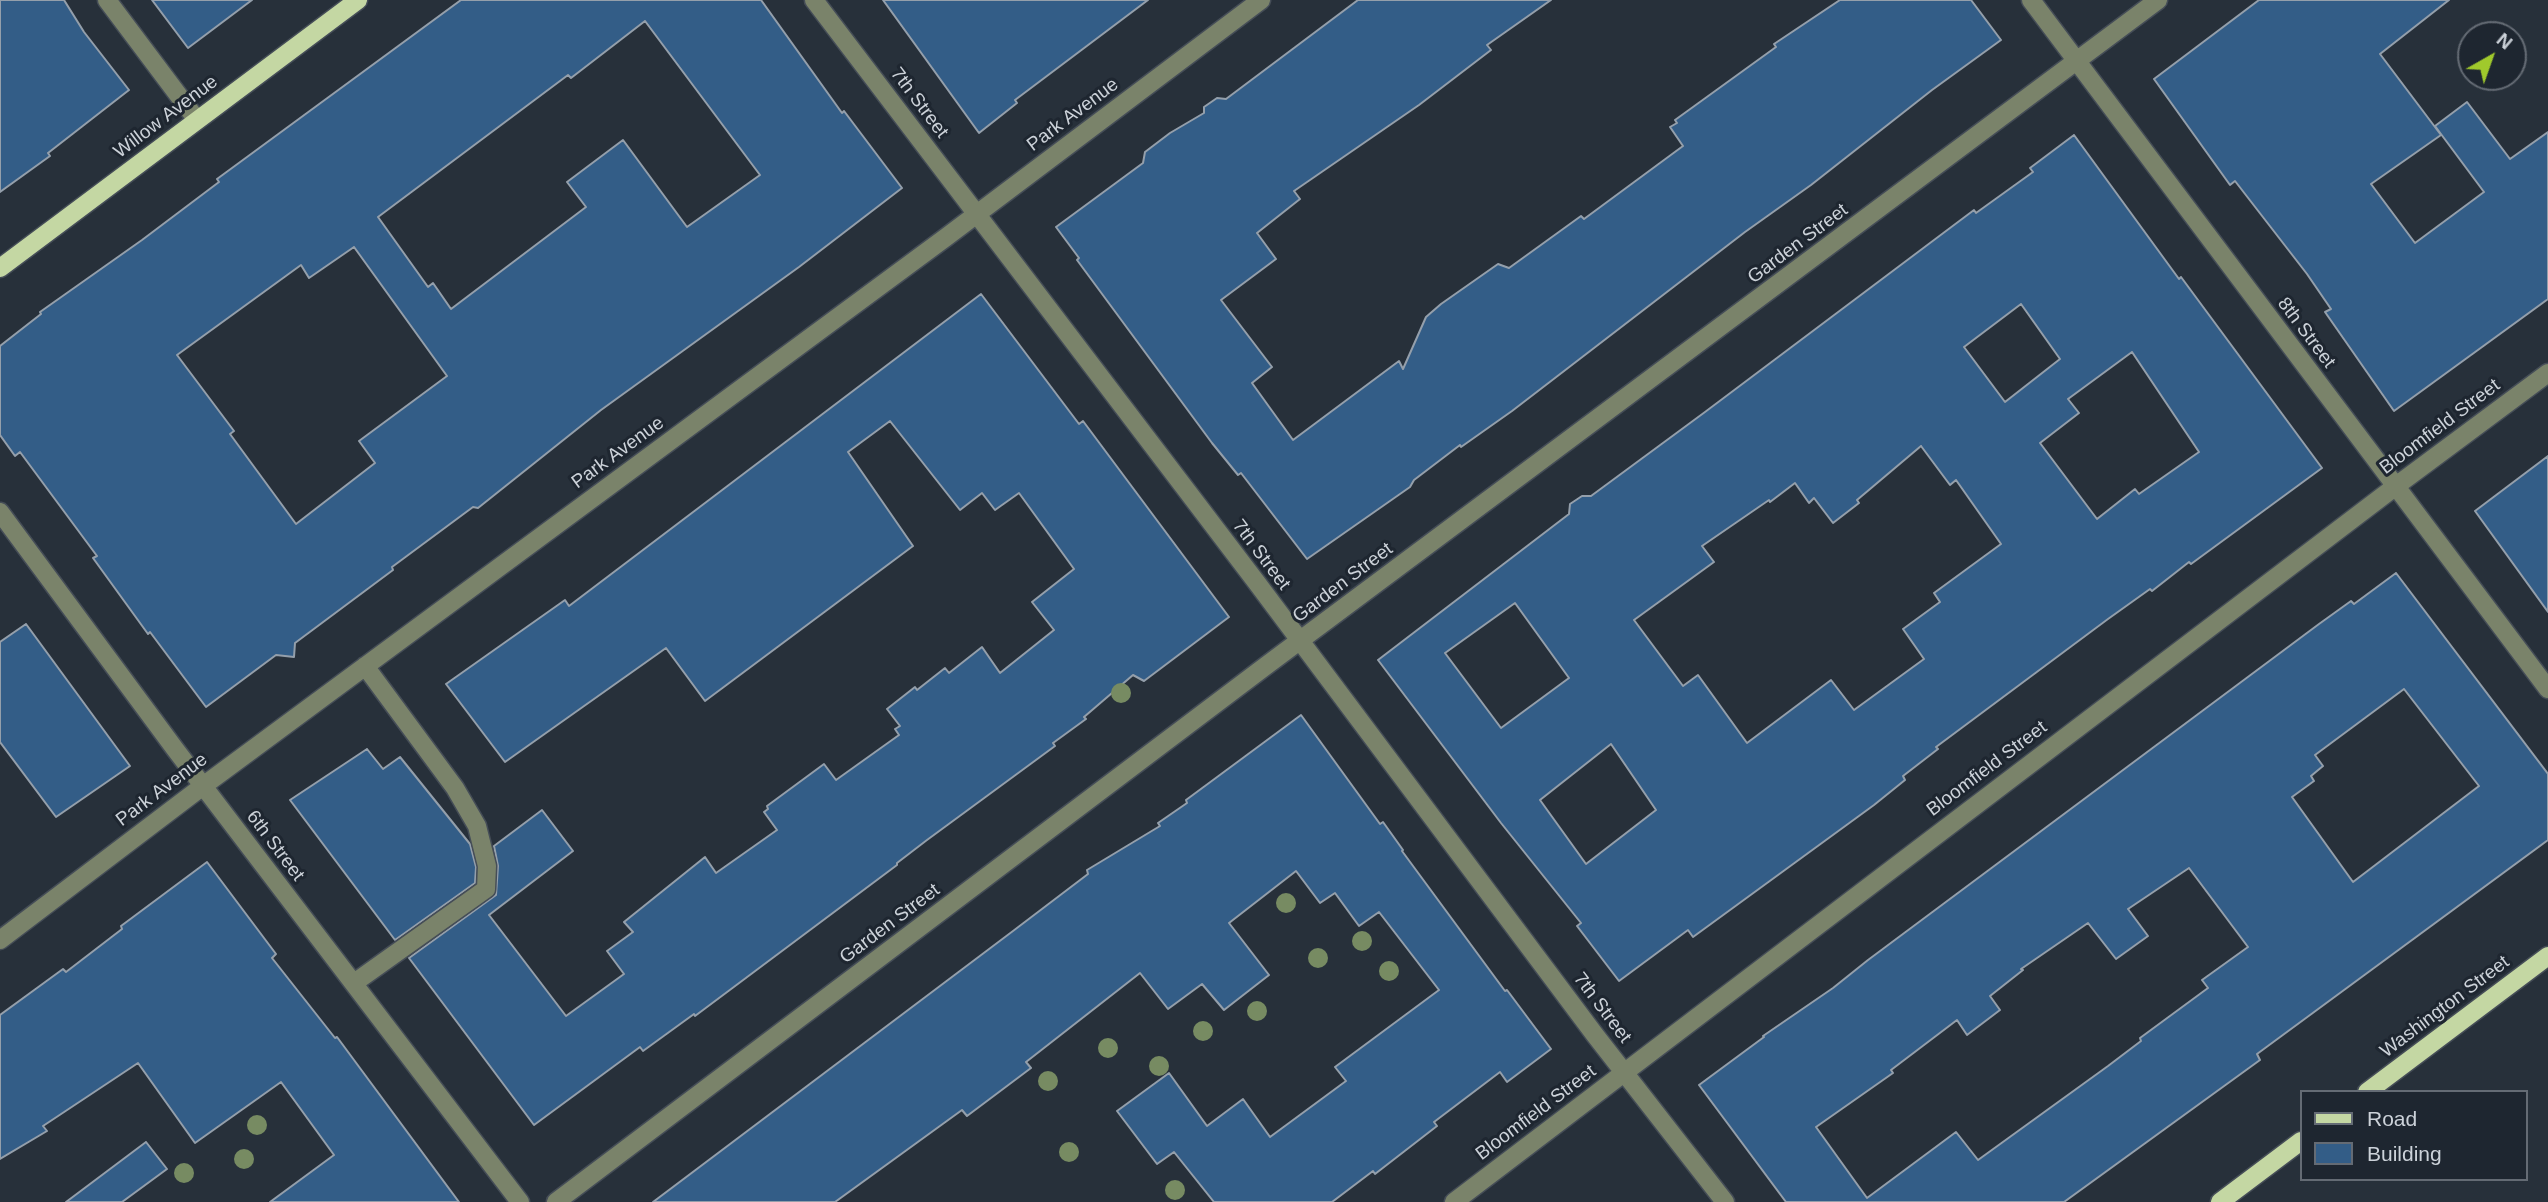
<!DOCTYPE html>
<style>
body{margin:0}
#map{position:relative;width:2548px;height:1202px;overflow:hidden;background:#27303a;font-family:Helvetica,sans-serif}
canvas{display:block}
.legend{position:absolute;left:2300px;top:1090px;width:228px;height:91px;box-sizing:border-box;background:#1e2630;border:2px solid #646b74;margin:0;padding:9px 12px;list-style:none;font-size:21px;color:#ccd2d9}
.legend li{display:flex;align-items:center;gap:14px;height:35px}
.legend b{width:35px;border:2px solid #646b74}
.north{position:absolute;left:2457px;top:21px;width:70px;height:70px;box-sizing:border-box;background:#1e2630;border:2px solid #646b74;border-radius:50%;rotate:40deg;font-size:19px;font-weight:700;line-height:28px;text-align:center;color:#ccd2d9}
.north::after{content:'';display:block;margin:auto;width:24px;height:32px;background:#a0c92c;clip-path:polygon(50% 0,100% 100%,50% 72%,0 100%)}
</style>
<div id="map">
<canvas width="2548" height="1202"></canvas>
<ul class="legend">
<li><b style="height:9px;background:#c4d7a3"></b>Road</li>
<li><b style="height:19px;background:#335d87"></b>Building</li>
</ul>
<div class="north">N</div>
</div>
<script>
const ctx = document.querySelector('canvas').getContext('2d');
ctx.lineJoin = 'round';
function fill(path, color) {
  ctx.fillStyle = color;
  ctx.fill(path, 'evenodd');
}
function shape(rows) {
  const path = new Path2D();
  for (const r of rows) {
    path.moveTo(r[0], r[1]);
    for (let i = 2; i < r.length; i += 2) path.lineTo(r[i], r[i + 1]);
  }
  return path;
}
function stroke(path, color, width, dash) {
  ctx.strokeStyle = color;
  ctx.lineWidth = width;
  ctx.lineCap = dash ? 'butt' : 'round';
  ctx.setLineDash(dash || []);
  ctx.stroke(path);
}
function write(font, color, halo, rows, align = 'center') {
  ctx.font = font + ' Helvetica,sans-serif';
  ctx.lineWidth = 6;
  ctx.setLineDash([]);
  ctx.textBaseline = 'middle';
  ctx.strokeStyle = halo;
  ctx.fillStyle = color;
  for (const [text, x, y, turn = 0] of rows) {
    ctx.save();
    ctx.translate(x, y);
    ctx.rotate((+turn || 0) * Math.PI / 180);
    ctx.textAlign = isNaN(turn) ? turn : align;
    if (halo) ctx.strokeText(text, 0, 0);
    ctx.fillText(text, 0, 0);
    ctx.restore();
  }
}
const building = shape([
 [0,0,64,0,84,32,129,90,48,153,50,156,0,192,0,0],
 [152,0,252,0,188,48,152,0],
 [461,0,761,0,842,113,844,111,902,188,799,267,601,410,478,508,473,507,392,567,393,570,295,643,294,657,276,655,206,707,150,632,148,634,93,558,97,556,20,452,15,456,0,435,0,346,41,314,40,312,142,240,219,182,217,179,461,0],
 [645,21,760,175,687,227,623,140,567,182,586,207,451,309,433,283,428,287,378,217,568,75,571,78,645,21],
 [354,247,447,376,359,441,375,463,296,524,230,434,234,431,177,355,301,265,309,278,354,247],
 [883,0,1148,0,1015,100,1017,103,979,133,883,0],
 [1358,0,1551,0,1487,45,1491,50,1419,105,1294,191,1300,199,1257,233,1276,259,1221,300,1272,367,1252,383,1293,440,1399,361,1403,369,1426,317,1441,304,1498,264,1509,268,1581,216,1584,219,1683,146,1670,127,1677,123,1675,120,1776,47,1774,44,1840,0,1971,0,2001,40,1932,90,1811,185,1745,232,1512,411,1461,447,1460,445,1414,480,1410,487,1307,559,1241,473,1238,475,1212,443,1077,260,1079,258,1056,227,1143,163,1145,152,1170,133,1204,113,1204,107,1217,98,1226,99,1358,0],
 [2259,0,2449,0,2380,54,2441,135,2371,184,2415,243,2484,192,2435,126,2467,102,2510,159,2548,132,2548,299,2394,411,2325,312,2331,309,2307,274,2235,181,2230,185,2154,79,2259,0],
 [2074,135,2179,279,2181,277,2322,468,2191,564,2189,562,2152,591,2150,589,2108,619,1936,747,1938,749,1903,776,1905,780,1874,805,1693,937,1688,930,1619,981,1577,926,1581,923,1501,823,1378,660,1569,514,1570,504,1582,496,1591,496,1705,412,1938,237,1974,210,1976,213,2033,172,2030,168,2074,135],
 [2021,304,2060,359,2005,402,1964,347,2021,304],
 [2132,352,2199,452,2139,494,2135,489,2097,519,2040,443,2079,413,2068,399,2132,352],
 [1921,446,1950,485,1956,480,2001,544,1934,593,1940,602,1903,629,1924,659,1854,710,1831,680,1747,743,1698,675,1683,686,1634,620,1714,562,1702,546,1769,500,1770,502,1795,483,1809,503,1814,498,1833,523,1859,503,1857,500,1921,446],
 [1515,603,1569,678,1501,728,1445,653,1515,603],
 [1611,744,1656,810,1586,864,1540,800,1611,744],
 [981,294,1079,424,1083,421,1229,617,1144,681,1133,675,1084,717,1086,719,1053,743,1055,746,927,840,897,863,897,865,695,1016,694,1014,643,1051,640,1047,534,1125,409,958,496,895,498,866,494,846,542,810,573,851,489,915,566,1016,624,974,607,951,633,932,624,922,705,857,716,873,777,830,764,812,768,809,767,806,824,764,836,780,899,735,895,729,900,726,887,709,915,687,917,690,945,668,949,673,982,647,1000,673,1054,630,1032,602,1074,569,1019,493,995,510,982,493,960,510,890,421,848,452,913,546,705,701,666,648,505,762,446,684,565,600,569,606,981,294],
 [2548,456,2548,612,2475,511,2548,456],
 [2396,573,2548,774,2548,840,2257,1054,2260,1060,2064,1202,1786,1202,1699,1085,1764,1037,1763,1036,1833,988,1868,960,2319,624,2351,601,2354,604,2396,573],
 [2404,689,2479,786,2353,882,2292,797,2314,781,2311,776,2323,766,2315,755,2404,689],
 [2189,868,2248,947,2202,980,2208,988,2140,1038,2141,1041,2108,1066,1978,1160,1956,1132,1867,1198,1816,1127,1893,1073,1891,1070,1957,1020,1967,1035,2000,1010,1990,996,2023,970,2021,969,2088,923,2116,959,2148,936,2128,909,2189,868],
 [26,624,130,766,56,817,0,742,0,642,26,624],
 [1301,715,1380,824,1383,822,1403,850,1402,851,1505,991,1507,990,1551,1049,1507,1082,1500,1072,1434,1122,1437,1126,1375,1174,1373,1171,1332,1202,1214,1202,1174,1152,1157,1164,1117,1111,1169,1073,1207,1126,1243,1099,1270,1137,1346,1081,1335,1067,1439,990,1379,912,1359,926,1335,893,1320,903,1296,871,1229,923,1269,975,1224,1010,1202,984,1168,1009,1140,973,1026,1062,1031,1068,967,1116,962,1110,835,1202,653,1202,1013,931,1088,874,1087,870,1160,826,1158,823,1187,803,1186,800,1301,715],
 [367,749,383,769,400,757,470,844,476,867,475,883,395,940,290,800,367,749],
 [207,862,276,954,272,958,335,1038,337,1037,459,1202,270,1202,334,1155,281,1082,195,1143,138,1063,43,1126,47,1131,0,1159,0,1015,63,969,66,972,122,929,121,926,207,862],
 [146,1142,167,1169,122,1202,66,1202,146,1142]
]);
fill(building, '#335d87');
stroke(building, '#949fab', 2);
const minor = shape([
 [107,0,197,120],
 [814,0,1257,583,1595,1035,1725,1202],
 [2031,0,2548,689],
 [0,512,175,749,520,1202],
 [0,940,203,786,945,238,1261,0],
 [354,983,486,889,487,866,477,826,455,788,365,666],
 [556,1202,1267,665,2158,0],
 [1454,1202,2396,486,2548,373]
]);
const major = shape([
 [0,268,358,0],
 [2367,1092,2548,956],
 [2220,1202,2301,1141]
]);
stroke(minor, '#454d57', 21);
stroke(major, '#454d57', 21);
stroke(minor, '#7a836a', 18);
stroke(major, '#c4d7a3', 18);
ctx.fillStyle = '#778b62';
for (const [x, y] of [
 [1121,693],
 [1286,903],
 [1362,941],
 [1318,958],
 [1389,971],
 [1257,1011],
 [1203,1031],
 [1108,1048],
 [1159,1066],
 [1048,1081],
 [257,1125],
 [1069,1152],
 [244,1159],
 [184,1173],
 [1175,1190]
]) {
  ctx.beginPath();
  ctx.arc(x, y, 10, 0, 2 * Math.PI);
  ctx.fill();
}
write('19px', '#ccd2d9', '#1e2630', [
 ["7th Street",919,103,53],
 ["Park Avenue",1073,115,-37],
 ["Willow Avenue",166,117,-37],
 ["Garden Street",1798,244,-37],
 ["8th Street",2306,333,53],
 ["Bloomfield Street",2440,427,-37],
 ["Park Avenue",618,453,-36],
 ["7th Street",1261,555,53],
 ["Garden Street",1343,583,-37],
 ["Bloomfield Street",1987,769,-37],
 ["Park Avenue",162,790,-37],
 ["6th Street",275,846,53],
 ["Garden Street",890,924,-37],
 ["Washington Street",2445,1007,-37],
 ["7th Street",1602,1008,53],
 ["Bloomfield Street",1536,1113,-37]
]);
</script>
